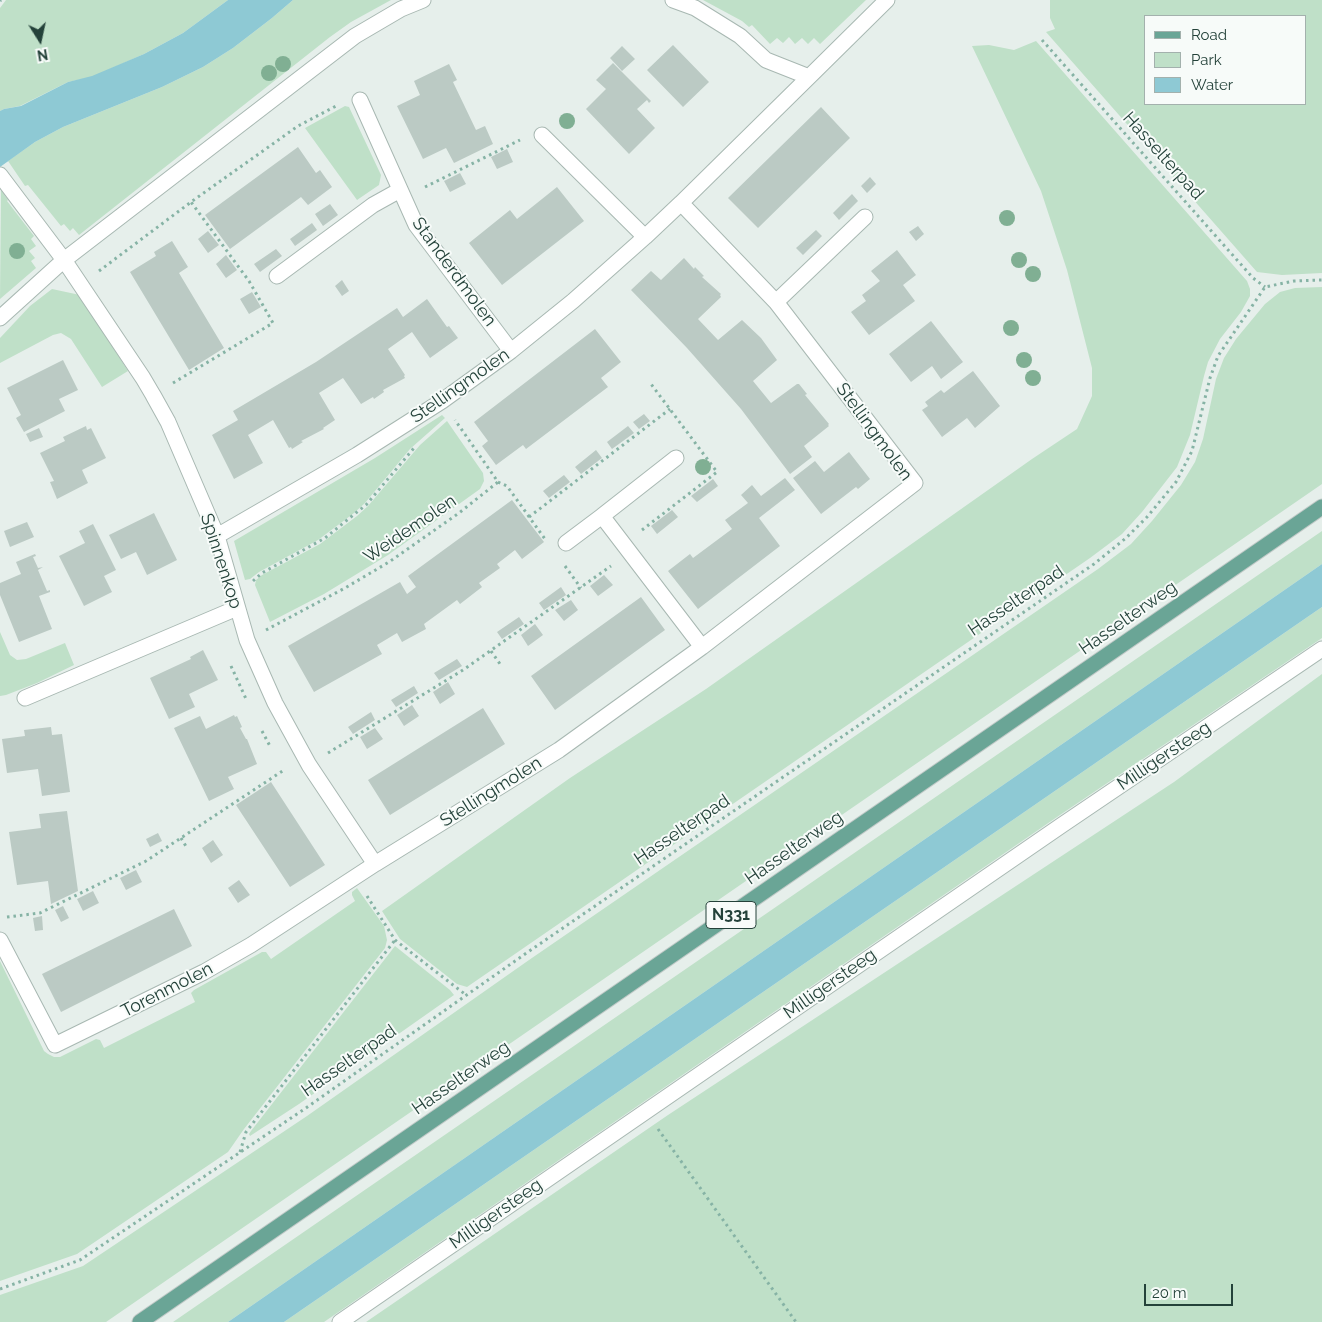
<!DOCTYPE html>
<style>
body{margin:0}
#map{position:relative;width:1322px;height:1322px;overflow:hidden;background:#e6efeb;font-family:Raleway,sans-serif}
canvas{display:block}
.legend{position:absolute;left:1144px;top:15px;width:162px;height:90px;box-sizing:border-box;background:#f7fbf9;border:1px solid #a3b1ad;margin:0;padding:6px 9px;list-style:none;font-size:15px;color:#24423a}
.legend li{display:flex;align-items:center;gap:10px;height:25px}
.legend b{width:25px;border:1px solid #a3b1ad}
.north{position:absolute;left:15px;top:15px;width:50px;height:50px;-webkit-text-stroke:4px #f7fbf9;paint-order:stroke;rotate:170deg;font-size:14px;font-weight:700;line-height:20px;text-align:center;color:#24423a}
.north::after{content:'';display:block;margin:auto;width:18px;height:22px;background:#24423a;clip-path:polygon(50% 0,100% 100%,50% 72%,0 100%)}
.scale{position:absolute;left:1144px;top:1284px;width:89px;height:22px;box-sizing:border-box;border:2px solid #24423a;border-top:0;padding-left:6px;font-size:15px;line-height:18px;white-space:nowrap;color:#24423a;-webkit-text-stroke:4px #f7fbf9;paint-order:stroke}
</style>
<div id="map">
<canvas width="1322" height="1322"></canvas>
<ul class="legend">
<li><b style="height:6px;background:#6aa596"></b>Road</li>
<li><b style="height:14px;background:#bfe0c8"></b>Park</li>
<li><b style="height:14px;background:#8ec9d4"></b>Water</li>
</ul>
<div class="north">N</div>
<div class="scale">20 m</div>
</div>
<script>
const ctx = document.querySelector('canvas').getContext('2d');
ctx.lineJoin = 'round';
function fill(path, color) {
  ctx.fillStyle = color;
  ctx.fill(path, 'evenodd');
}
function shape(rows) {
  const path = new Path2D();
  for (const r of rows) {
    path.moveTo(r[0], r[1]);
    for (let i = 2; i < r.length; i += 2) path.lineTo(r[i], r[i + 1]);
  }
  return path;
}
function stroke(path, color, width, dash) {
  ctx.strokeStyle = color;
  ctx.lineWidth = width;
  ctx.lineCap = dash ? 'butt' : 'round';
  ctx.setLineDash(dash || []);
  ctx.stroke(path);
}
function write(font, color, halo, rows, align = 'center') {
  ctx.font = font + ' Raleway,sans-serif';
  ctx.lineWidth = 4;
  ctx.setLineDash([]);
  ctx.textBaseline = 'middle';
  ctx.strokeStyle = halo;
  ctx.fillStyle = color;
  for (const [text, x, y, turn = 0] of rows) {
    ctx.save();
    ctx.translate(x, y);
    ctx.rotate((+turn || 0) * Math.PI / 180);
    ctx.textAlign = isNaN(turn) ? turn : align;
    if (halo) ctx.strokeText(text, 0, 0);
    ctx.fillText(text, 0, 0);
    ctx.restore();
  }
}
fill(shape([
 [6,0,228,0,183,33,144,54,92,77,68,82,20,106,4,109,0,111,0,8],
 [293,0,391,0,351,22,330,37,79,235,73,228,70,231,64,224,61,226,28,185,25,186,8,161,35,142,63,127,162,87,203,67,233,48,272,18],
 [703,0,866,0,820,44,814,38,808,44,802,38,795,44,789,37,783,43,777,38,770,44,752,25,749,27,742,21],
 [1050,0,1322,0,1322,273,1282,275,1257,272,1046,32,1055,29,1050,18],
 [1306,16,1306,104,1146,104,1146,16],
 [1036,41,1247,281,1250,289,1250,296,1241,312,1220,339,1208,362,1204,376,1190,435,1177,467,1142,512,1122,534,1090,558,467,987,457,984,400,939,382,911,570,778,706,689,1032,459,1077,429,1092,396,1092,368,1067,270,1041,191,972,46,989,45,1014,50],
 [345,106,349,107,381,175,379,185,357,200,305,128],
 [1,190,8,200,7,201,34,236,31,239,36,246,29,251,35,258,31,261,36,268,0,299],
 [1322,287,1322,484,106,1322,0,1322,0,1295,83,1266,307,1116,529,960,1098,569,1131,544,1152,521,1181,485,1195,462,1203,439,1216,379,1224,358,1236,339,1265,304,1280,292,1295,288],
 [52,289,80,295,128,371,102,387,71,339,61,333,53,335,0,363,0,338,30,306],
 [442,415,445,418,410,449,365,503,354,513,318,540,259,572,250,579,245,580,234,541,375,458],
 [447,421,483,473,484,481,480,489,388,555,324,594,270,622,255,585,256,580,262,575,320,544,357,516,368,506,420,445],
 [1322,531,1322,564,228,1322,173,1322],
 [1322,607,1322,638,1057,817,324,1322,284,1322],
 [0,632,10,655,17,660,26,659,65,643,74,665,37,683,6,695,0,696],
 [1322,674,1322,1322,366,1322,668,1115,1174,782],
 [357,888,384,926,387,940,385,948,244,1129,228,1152,77,1254,0,1281,0,961,44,1051,48,1054,54,1057,60,1057,96,1039,100,1040,104,1048,195,1002,191,993,194,990,262,952,266,952,271,959,355,901,352,895,352,892],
 [395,946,450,990,454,995,299,1104,250,1136,249,1134,251,1131]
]), '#bfe0c8');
fill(shape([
 [228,0,293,0,272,18,233,48,203,67,162,87,63,127,35,142,0,167,0,111,4,109,21,106,68,82,92,76,144,54,183,33],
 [1322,564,1322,607,284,1322,228,1322]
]), '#8ec9d4');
fill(shape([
 [673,45,709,82,683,107,647,70],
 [622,46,635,59,622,71,610,58],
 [613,63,651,101,649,103,647,100,637,109,655,128,629,154,586,109,606,89,596,80],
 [449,64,457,80,453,82,476,130,485,126,493,144,454,163,446,148,423,159,397,106,420,95,414,81],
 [821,107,850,138,758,228,728,198],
 [298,147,316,173,320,170,332,187,308,205,301,197,230,249,205,215],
 [507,149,513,162,497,169,491,157],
 [460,173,466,184,450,192,444,181],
 [870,177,876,184,867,193,861,186],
 [557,187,584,221,502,285,469,243,510,210,517,219],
 [852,194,858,201,839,220,833,213],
 [330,204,338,215,323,226,315,214],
 [312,223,317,230,295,246,290,239],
 [918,226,924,234,916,241,909,232],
 [816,230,822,236,803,255,796,248],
 [208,231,219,245,208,253,198,239],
 [172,241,188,267,179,273,224,348,189,370,130,272,156,256,154,252],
 [276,249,282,256,260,272,254,264],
 [897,250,916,275,903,285,915,301,869,335,851,312,866,301,862,295,880,281,871,271],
 [226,255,237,270,226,278,216,264],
 [684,258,694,269,695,267,704,276,702,277,721,294,720,295,721,297,698,319,718,340,742,320,761,338,777,360,753,381,771,403,797,384,799,384,807,394,805,395,829,424,828,425,829,426,804,446,812,457,790,474,741,409,687,348,631,290,651,271,661,280],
 [342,280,349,291,342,296,335,286],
 [252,292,261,307,249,314,240,299],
 [427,299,447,327,449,326,458,338,430,358,412,332,388,349,405,375,404,376,405,378,383,390,384,392,374,399,373,397,361,404,343,378,319,393,335,420,323,428,324,429,301,441,303,442,292,449,291,447,289,448,273,420,248,435,263,463,234,479,212,435,238,420,233,411,316,362,397,308,403,317],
 [931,321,963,362,941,379,932,366,911,382,889,354],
 [595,329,621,362,601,378,608,387,526,449,523,445,496,465,482,446,488,441,474,422],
 [63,360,78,390,59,399,65,411,24,432,16,418,21,415,7,388],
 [973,371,1000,406,975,428,967,418,942,437,922,410,928,406,925,402,941,390,944,393],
 [644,414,650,421,639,429,633,422],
 [86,426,87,430,91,428,106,458,82,470,88,483,57,499,50,482,54,481,40,453,65,441,63,437],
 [628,426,634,433,612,449,607,442],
 [39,428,43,437,30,442,26,434],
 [596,450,602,458,581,474,575,467],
 [849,452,870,479,858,489,856,487,821,514,793,478,815,461,824,472],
 [564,475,570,482,549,498,543,491],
 [785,478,795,490,759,518,780,546,698,609,668,571,690,554,693,558,732,529,725,520,748,503,741,495,752,485,761,496],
 [713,479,718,486,697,502,691,496],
 [512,500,544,542,522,559,515,550,497,564,500,568,479,583,482,587,460,604,457,600,424,624,426,629,402,642,397,633,377,645,382,654,314,692,288,646,400,582,407,594,416,587,408,576],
 [672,510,678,517,657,534,651,526],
 [154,513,177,560,147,575,136,552,121,559,109,535],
 [27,522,34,537,10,547,4,531],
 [93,524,116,570,104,576,112,592,84,606,59,556,85,543,79,531],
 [35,554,36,556,33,557,38,568,43,567,38,570,47,591,50,590,50,592,39,596,52,629,19,642,0,595,0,583,21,574,16,562],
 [604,575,613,585,598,596,590,586],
 [561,587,566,595,544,610,539,603],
 [641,597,665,630,555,710,531,676],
 [571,600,578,610,564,621,555,610],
 [519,617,524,624,502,639,497,632],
 [535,624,543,635,528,646,521,635],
 [203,650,218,680,189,694,195,707,169,719,150,678,191,659,190,657],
 [457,659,462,666,439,680,434,673],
 [448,682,455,694,440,704,433,692],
 [414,686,418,693,396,707,391,700],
 [412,705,419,716,404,726,397,715],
 [483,708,505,744,390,815,368,780],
 [371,712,375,720,353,734,348,727],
 [234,715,235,717,237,716,242,727,240,728,246,739,247,739,257,764,228,777,234,789,209,801,174,728,200,716,206,729],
 [51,727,52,735,62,734,70,792,42,796,38,769,7,773,2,739,25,736,24,730],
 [375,728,383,739,367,749,360,737],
 [271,782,325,865,290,887,236,805],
 [67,811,78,891,51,904,48,881,17,885,9,832,41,828,39,814],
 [158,833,162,841,150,847,146,839],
 [213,840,223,855,211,863,202,848],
 [136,870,142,882,126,890,120,878],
 [239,880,250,895,238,903,228,888],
 [93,891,99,903,83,911,77,899],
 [63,906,69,918,61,922,55,910],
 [174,909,192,946,61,1012,42,974],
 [42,916,43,930,35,931,33,918]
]), '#bbcac4');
const minor = shape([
 [673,0,695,8,740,36,766,60,809,77,887,0],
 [360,100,416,225,511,351],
 [542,135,645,237],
 [0,175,64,260,143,378,153,395,168,422,217,536,247,640,275,703,309,765,375,864],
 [681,203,809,77],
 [277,276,373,205,400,190],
 [776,302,865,217],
 [0,318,64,260,355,36,401,9,423,0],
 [676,458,602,516,702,647],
 [566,543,602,516],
 [25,698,237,608],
 [0,940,55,1045,204,972,251,945,375,864,559,750,702,647,915,483,776,302,681,203,645,237,573,301,511,351,442,401,357,455,217,536],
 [340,1322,1062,825,1322,649]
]);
const major = shape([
 [140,1322,1322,507]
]);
stroke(minor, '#a8b8b2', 17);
stroke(major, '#c2cac8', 17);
stroke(shape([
 [0,1,1,0],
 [1042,40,1253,278,1265,287],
 [425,187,520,140],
 [99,271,191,202,298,126,338,105],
 [173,383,273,323,249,281,191,202],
 [498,482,507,486,545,539],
 [529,517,670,409],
 [642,530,717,472,651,384],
 [565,566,581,588],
 [253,581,262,573,325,538,357,512,366,505,414,448],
 [266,630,345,588,389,562,459,513,498,482,455,420],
 [491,651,500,664],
 [231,666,247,701],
 [262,731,271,748],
 [328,753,463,670,611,566],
 [181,838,187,848],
 [367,896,395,940,466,995],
 [7,917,40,913,146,861,284,770],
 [658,1129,796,1322],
 [240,1152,246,1132,395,940],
 [0,1289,80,1260,303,1110,525,954,1094,564,1126,538,1147,517,1176,482,1192,451,1210,378,1218,356,1265,287,1294,281,1322,280]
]), '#86b3a5', 3, [2.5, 4]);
stroke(minor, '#fff', 15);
stroke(major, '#6aa596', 15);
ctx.fillStyle = '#80af93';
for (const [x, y] of [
 [283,64],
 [269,73],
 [567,121],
 [1007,218],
 [17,251],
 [1019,260],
 [1033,274],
 [1011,328],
 [1024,360],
 [1033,378],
 [703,467]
]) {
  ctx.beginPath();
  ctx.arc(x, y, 8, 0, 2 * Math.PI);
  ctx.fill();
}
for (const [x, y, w] of [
 [731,915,50]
]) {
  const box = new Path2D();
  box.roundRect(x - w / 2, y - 13.5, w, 27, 4);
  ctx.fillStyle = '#f7fbf9';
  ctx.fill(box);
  stroke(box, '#24423a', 1);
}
write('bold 16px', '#24423a', null, [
 ["N331",731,915]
]);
write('18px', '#24423a', '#f7fbf9', [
 ["Hasselterpad",1163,156,48],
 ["Standerdmolen",454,272,54],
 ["Stellingmolen",460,386,-35],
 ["Stellingmolen",874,432,54],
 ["Weidemolen",410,529,-34],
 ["Spinnenkop",221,561,72],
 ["Hasselterpad",1016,601,-34],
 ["Hasselterweg",1128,618,-35],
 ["Milligersteeg",1164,756,-34],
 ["Stellingmolen",491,792,-32],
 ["Hasselterpad",682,830,-34],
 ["Hasselterweg",794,848,-35],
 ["Milligersteeg",830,984,-35],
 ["Torenmolen",167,990,-27],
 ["Hasselterpad",349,1061,-35],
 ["Hasselterweg",461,1078,-35],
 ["Milligersteeg",496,1214,-35]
]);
</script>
